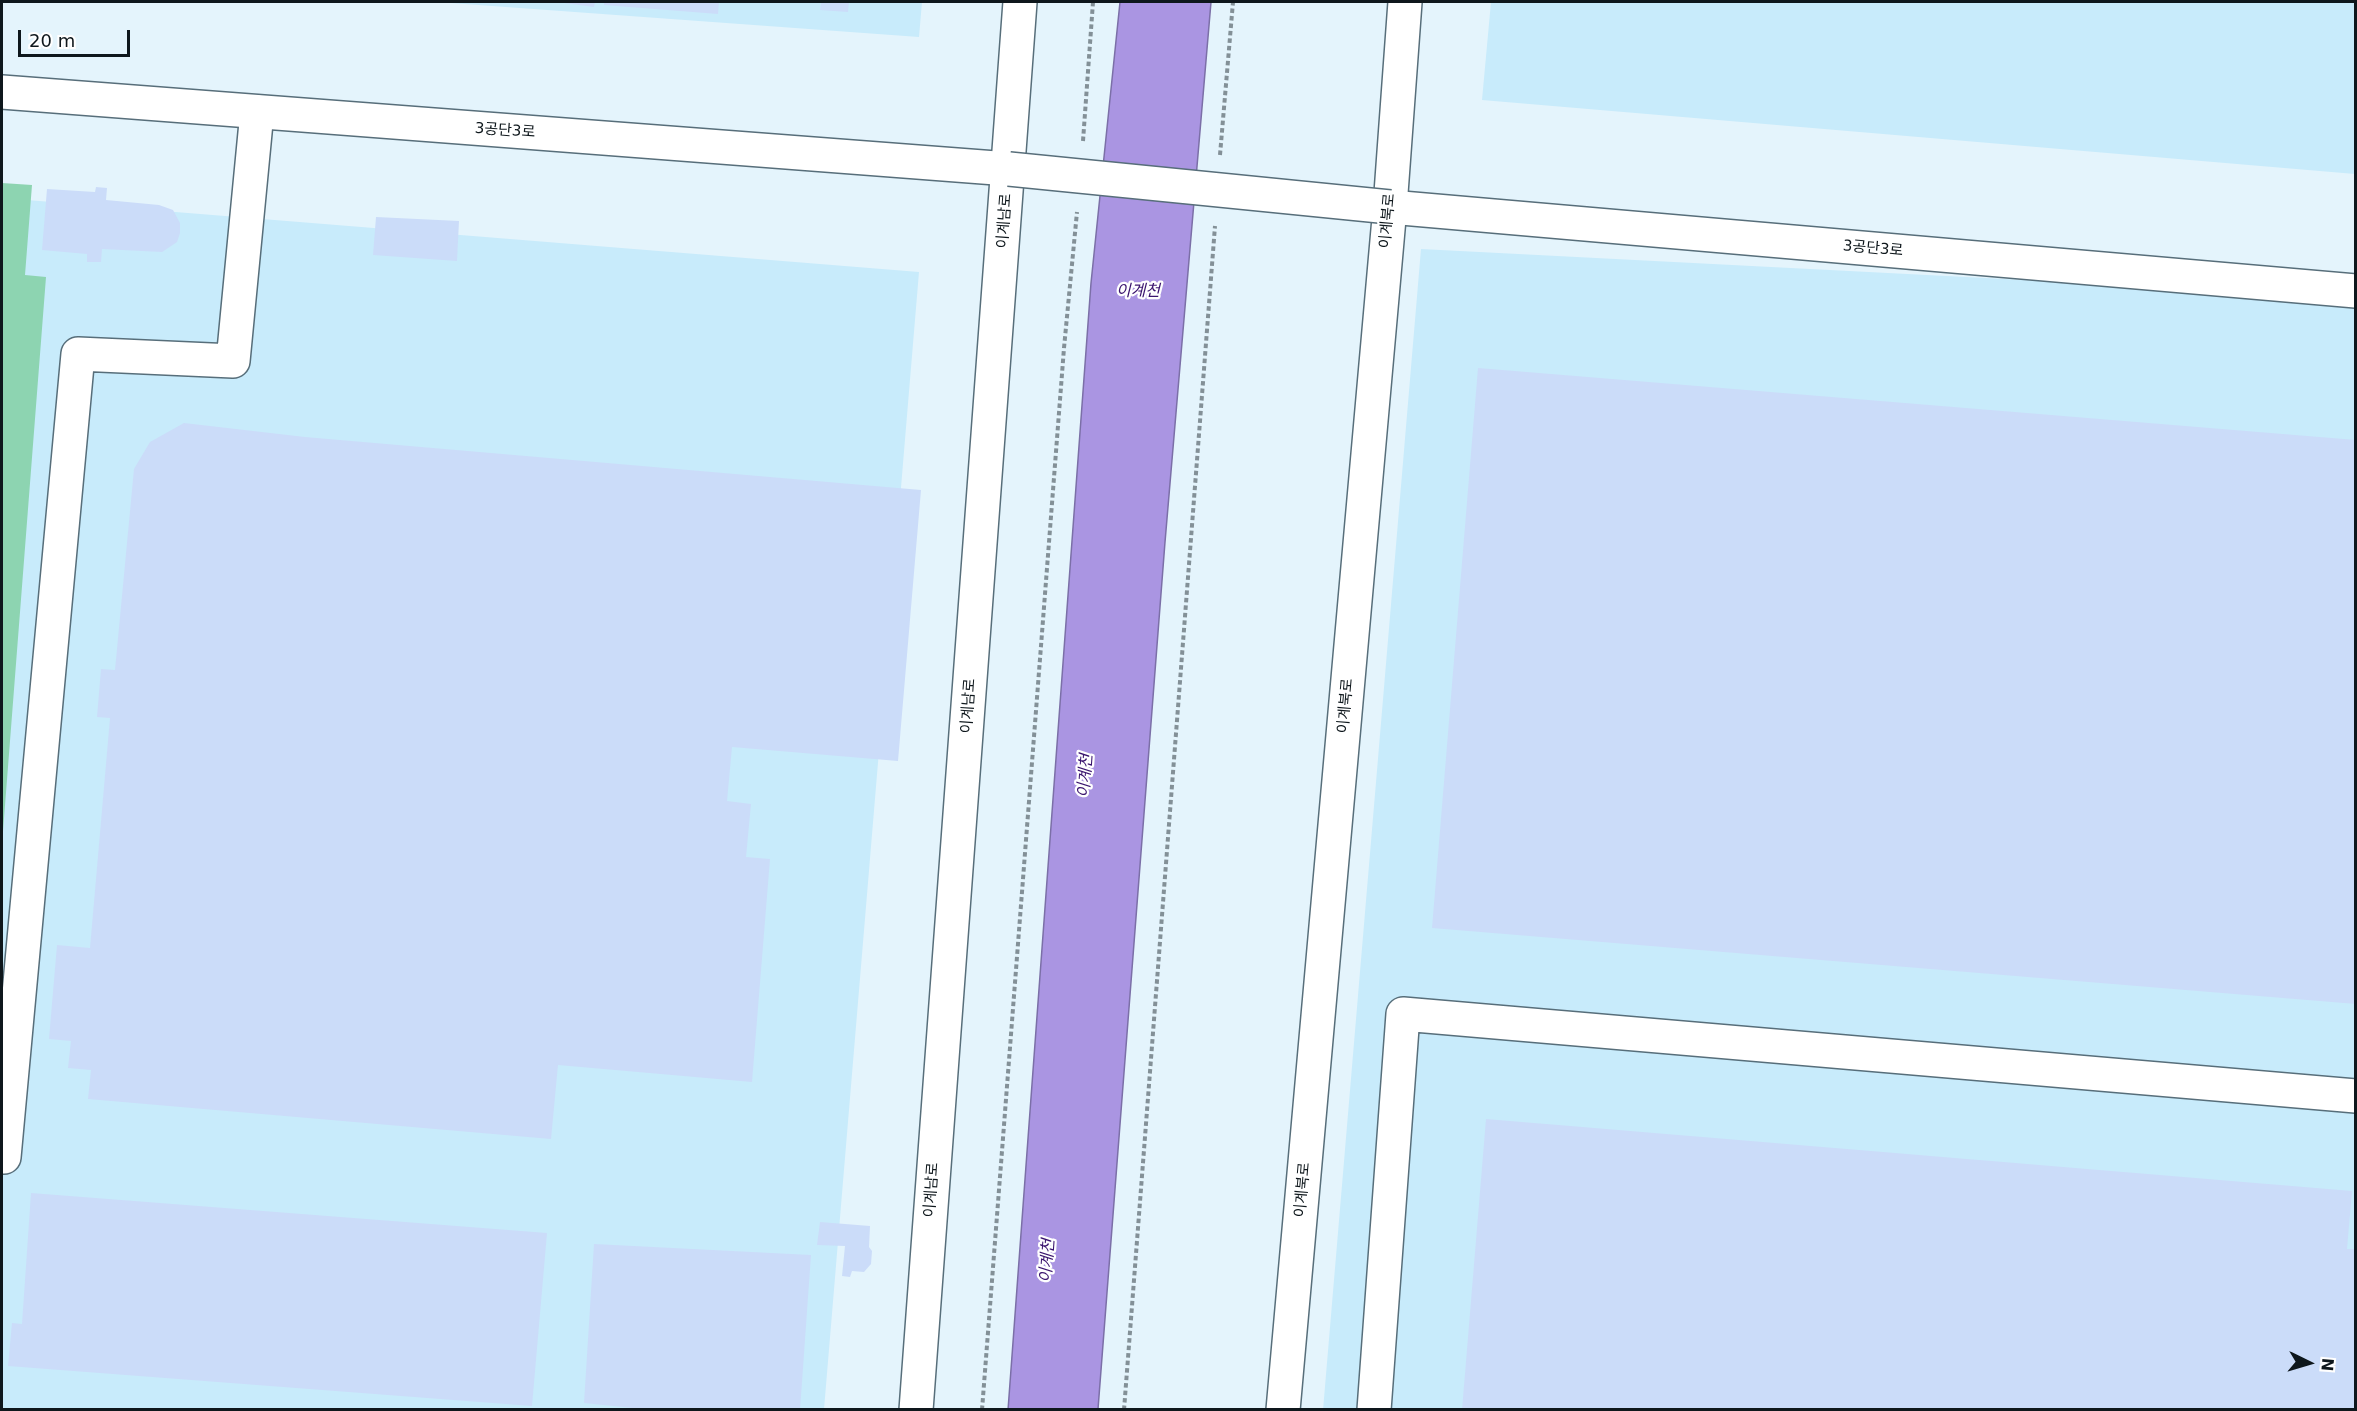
<!DOCTYPE html>
<meta charset="utf-8">
<style>
body{margin:0}
#map{position:relative;width:2357px;height:1411px;overflow:hidden;background:#e4f4fc;font-family:"DejaVu Sans",sans-serif}
canvas{display:block}
.frame{position:absolute;inset:0;border:3px solid #0e171c;pointer-events:none}
.north{position:absolute;left:2279px;top:1333px;width:60px;height:60px;-webkit-text-stroke:4px #fff;paint-order:stroke;rotate:95deg;font-size:16px;font-weight:700;line-height:24px;text-align:center;color:#0e171c}
.north::after{content:'';display:block;margin:auto;width:21px;height:27px;background:#0e171c;clip-path:polygon(50% 0,100% 100%,50% 72%,0 100%)}
.scale{position:absolute;left:18px;top:30px;width:112px;height:27px;box-sizing:border-box;border:3px solid #0e171c;border-top:0;padding-left:8px;font-size:18px;line-height:21px;white-space:nowrap;color:#0e171c;-webkit-text-stroke:4px #fff;paint-order:stroke}
</style>
<div id="map">
<canvas width="2357" height="1411"></canvas>
<div class="frame"></div>
<div class="north">N</div>
<div class="scale">20 m</div>
</div>
<script>
const ctx = document.querySelector('canvas').getContext('2d');
ctx.lineJoin = 'round';
function fill(path, color) {
  ctx.fillStyle = color;
  ctx.fill(path, 'evenodd');
}
function shape(rows) {
  const path = new Path2D();
  for (const r of rows) {
    path.moveTo(r[0], r[1]);
    for (let i = 2; i < r.length; i += 2) path.lineTo(r[i], r[i + 1]);
  }
  return path;
}
function stroke(path, color, width, dash) {
  ctx.strokeStyle = color;
  ctx.lineWidth = width;
  ctx.lineCap = dash ? 'butt' : 'round';
  ctx.setLineDash(dash || []);
  ctx.stroke(path);
}
function write(font, color, halo, rows, align = 'center') {
  ctx.font = font + ' "DejaVu Sans","Noto Sans KR",sans-serif';
  ctx.lineWidth = 4.5;
  ctx.setLineDash([]);
  ctx.textBaseline = 'middle';
  ctx.strokeStyle = halo;
  ctx.fillStyle = color;
  for (const [text, x, y, turn = 0] of rows) {
    ctx.save();
    ctx.translate(x, y);
    ctx.rotate((+turn || 0) * Math.PI / 180);
    ctx.textAlign = isNaN(turn) ? turn : align;
    if (halo) ctx.strokeText(text, 0, 0);
    ctx.fillText(text, 0, 0);
    ctx.restore();
  }
}
fill(shape([
 [437,2,922,2,919,37],
 [1491,2,2355,2,2355,174,1482,100],
 [2,198,919,272,824,1409,2,1409],
 [1421,249,2355,297,2355,1409,1323,1410]
]), '#c8ebfb');
fill(shape([
 [2,183,32,185,25,275,46,277,2,844]
]), '#8dd4b1');
const water = shape([
 [1120,2,1211,2,1165,542,1098,1409,1008,1410,1091,283,1120,2]
]);
fill(water, '#aa95e2');
stroke(water, '#7b6fa7', 1.5);
fill(shape([
 [557,2,595,2,594,7],
 [604,2,719,2,718,14,604,5],
 [821,2,849,2,848,12,820,10],
 [96,187,107,188,106,200,159,205,173,210,180,223,180,233,177,242,162,252,102,249,101,262,87,262,87,254,42,250,47,189,95,192],
 [376,217,459,221,457,261,373,255],
 [1478,368,2356,440,2356,1004,1432,928],
 [184,423,305,437,921,490,898,761,732,747,727,801,751,804,746,857,770,859,752,1082,558,1065,551,1139,88,1099,91,1070,68,1068,71,1041,49,1039,57,945,90,948,110,718,97,717,101,669,115,670,134,469,150,442],
 [1486,1119,2352,1191,2347,1249,2356,1249,2356,1410,1462,1410],
 [31,1193,547,1233,532,1406,8,1366,12,1323,22,1324],
 [820,1222,870,1226,869,1247,872,1251,871,1264,864,1272,852,1271,850,1277,842,1276,845,1246,817,1245],
 [594,1244,811,1255,800,1410,652,1410,584,1403]
]), '#cbdcf9');
const minor = shape([
 [2,1157,4,1157,78,354,233,361,257,112],
 [916,1410,1020,2],
 [1283,1410,1390,207,1405,2],
 [1374,1410,1403,1014,2356,1096]
]);
const major = shape([
 [2,92,1009,169],
 [1390,207,2356,291]
]);
stroke(minor, '#576e7a', 36);
stroke(major, '#576e7a', 36);
stroke(shape([
 [1083,141,1093,2],
 [1220,155,1233,2],
 [982,1410,1064,348,1077,212],
 [1124,1410,1215,226]
]), '#839097', 4, [4.5, 3]);
stroke(minor, '#fff', 33);
stroke(major, '#fff', 33);
const majorBridge = shape([
 [1009,169,1390,207]
]);
stroke(majorBridge, '#576e7a', 36, []);
stroke(majorBridge, '#fff', 33);
write('15px', '#0e171c', '#fff', [
 ["3공단3로",505,131,4],
 ["이계남로",1005,221,-86],
 ["이계북로",1388,221,-85],
 ["3공단3로",1873,249,5],
 ["이계남로",969,706,-86],
 ["이계북로",1346,706,-85],
 ["이계남로",932,1190,-86],
 ["이계북로",1303,1190,-85]
]);
write('italic 16px', '#39136d', '#fff', [
 ["이계천",1138,292],
 ["이계천",1086,776,-86],
 ["이계천",1048,1261,-86]
]);
</script>
